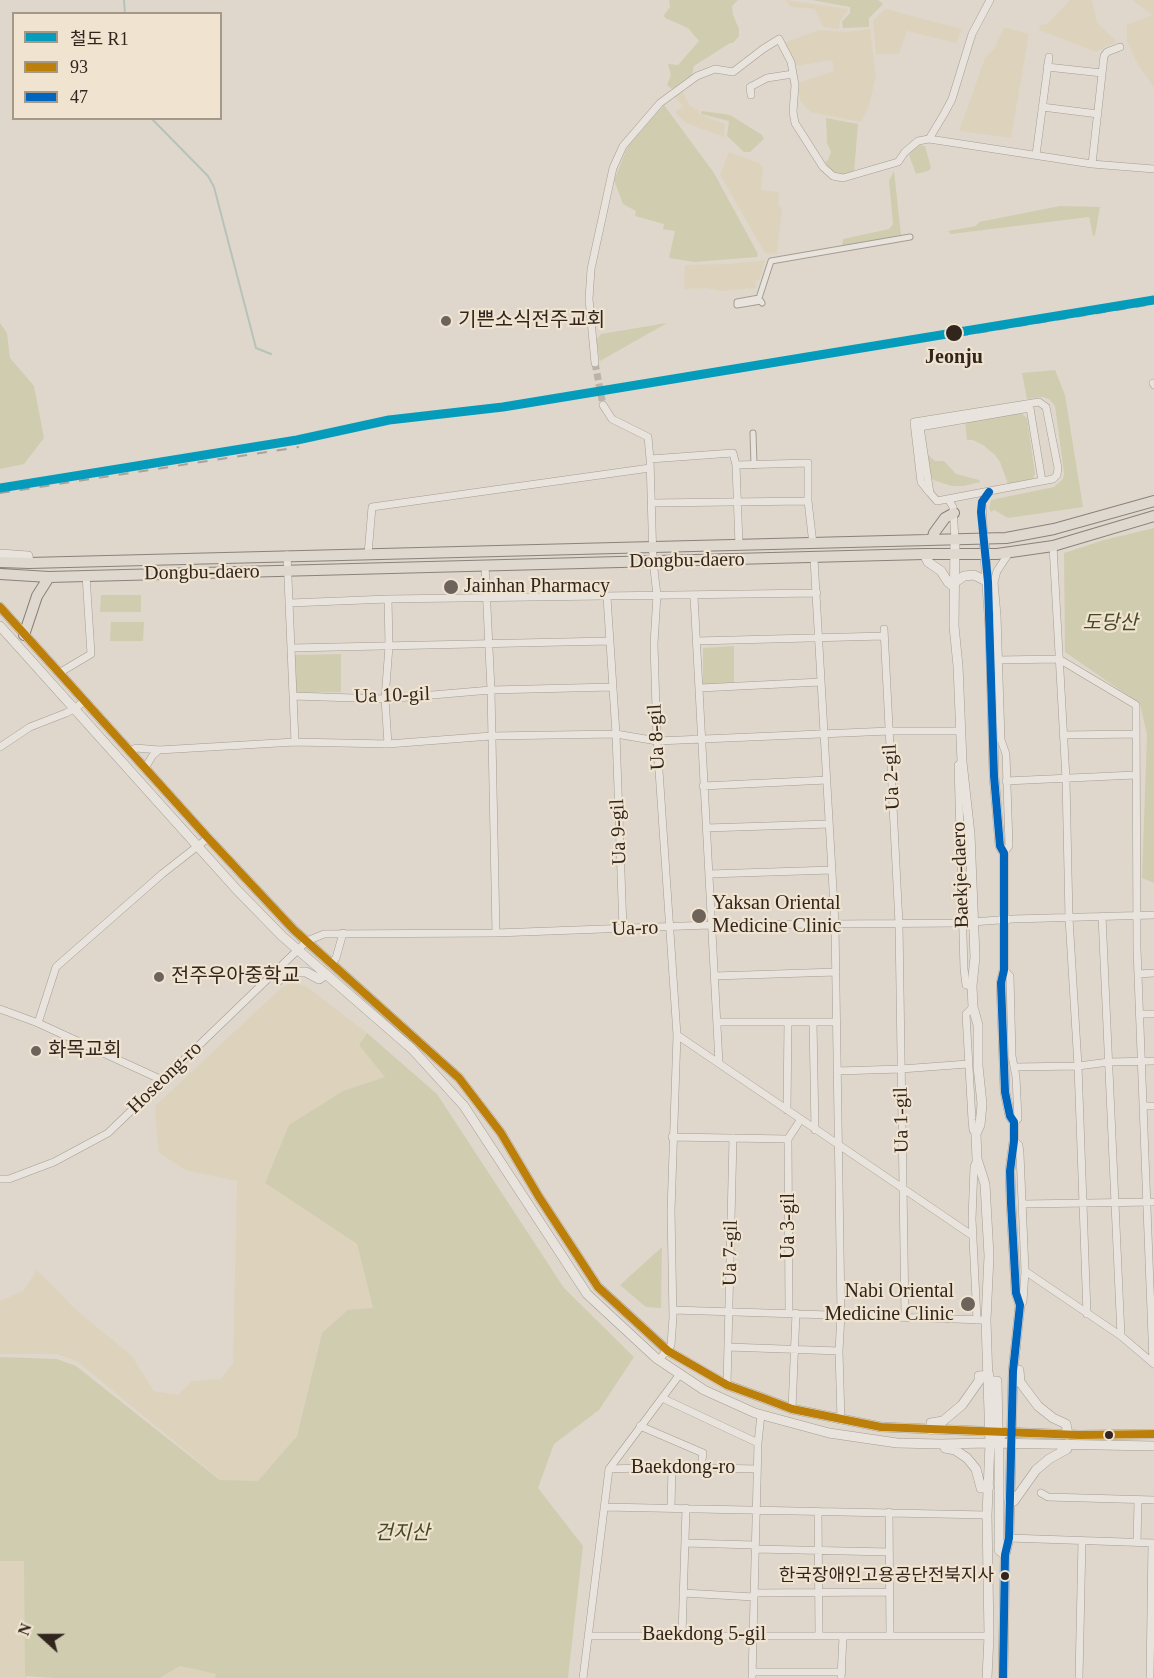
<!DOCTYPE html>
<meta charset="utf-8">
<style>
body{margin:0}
#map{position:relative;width:1154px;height:1678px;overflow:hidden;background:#dfd7cb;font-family:"Times New Roman","Noto Sans KR",serif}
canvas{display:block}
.legend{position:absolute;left:12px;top:12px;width:210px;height:108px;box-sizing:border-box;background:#f0e4d1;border:2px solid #a49889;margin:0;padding:8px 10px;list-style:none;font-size:18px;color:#31251e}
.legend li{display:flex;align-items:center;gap:12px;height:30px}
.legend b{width:30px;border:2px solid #a49889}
.north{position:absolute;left:12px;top:1606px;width:60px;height:60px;-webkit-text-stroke:4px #f0e4d1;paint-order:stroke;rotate:291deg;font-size:16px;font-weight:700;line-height:24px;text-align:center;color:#31251e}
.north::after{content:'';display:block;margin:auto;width:21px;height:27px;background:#31251e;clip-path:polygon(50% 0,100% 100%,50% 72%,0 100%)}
</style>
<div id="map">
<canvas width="1154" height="1678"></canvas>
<ul class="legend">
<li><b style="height:8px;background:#059cbc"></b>철도 R1</li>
<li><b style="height:8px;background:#bc7f09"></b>93</li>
<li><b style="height:8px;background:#0065bd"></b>47</li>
</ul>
<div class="north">N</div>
</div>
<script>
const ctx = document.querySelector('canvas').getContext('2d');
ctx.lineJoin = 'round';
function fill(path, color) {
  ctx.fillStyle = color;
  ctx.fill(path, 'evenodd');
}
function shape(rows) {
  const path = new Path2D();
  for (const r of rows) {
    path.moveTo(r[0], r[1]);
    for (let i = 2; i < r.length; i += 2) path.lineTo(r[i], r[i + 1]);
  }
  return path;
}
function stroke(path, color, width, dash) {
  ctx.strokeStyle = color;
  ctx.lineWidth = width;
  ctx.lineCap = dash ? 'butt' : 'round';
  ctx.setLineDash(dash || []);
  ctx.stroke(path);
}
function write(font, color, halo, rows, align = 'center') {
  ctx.font = font + ' "Times New Roman","Noto Sans KR",serif';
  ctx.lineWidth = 4.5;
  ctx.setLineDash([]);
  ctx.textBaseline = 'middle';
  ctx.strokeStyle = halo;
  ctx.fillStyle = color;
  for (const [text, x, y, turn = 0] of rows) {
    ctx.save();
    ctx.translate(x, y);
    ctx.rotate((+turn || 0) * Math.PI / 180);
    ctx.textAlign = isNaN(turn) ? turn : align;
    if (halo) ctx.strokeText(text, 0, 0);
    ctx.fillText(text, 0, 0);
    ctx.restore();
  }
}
fill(shape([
 [785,0,848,9,847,12,840,21,839,29,823,27,815,9,791,7],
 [1070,0,1092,0,1097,23,1116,41,1114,43,1096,52,1039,30,1040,25,1047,24],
 [1132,0,1154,0,1154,88,1137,63,1127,42,1127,25,1152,15],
 [886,9,962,29,956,43,907,31,899,54,876,54,873,20],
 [1004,27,1029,34,1011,138,959,131,985,58,994,49],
 [870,29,876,76,869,106,861,122,810,112,800,100,798,83,834,71,833,63,831,60,797,66,784,43,819,30,845,32],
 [682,90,690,106,699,111,699,114,725,124,724,137,686,123,675,112,683,106,674,96],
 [729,152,759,163,763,167,761,188,762,190,777,192,779,195,778,205,782,209,777,254,765,253,720,175],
 [765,260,760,279,755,281,756,288,720,291,707,288,684,289,685,265,728,264],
 [292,982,306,986,367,1033,359,1045,386,1077,343,1091,265,1183,357,1244,373,1309,322,1333,297,1436,258,1482,221,1480,78,1362,57,1354,0,1354,0,1301,23,1291,37,1270,75,1309,132,1356,154,1391,178,1395,192,1381,221,1379,233,1363,237,1181,185,1170,158,1152,155,1106,280,989],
 [0,1561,24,1561,27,1678,0,1678],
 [180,1666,217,1674,215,1678,160,1678]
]), '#ddd3bd');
fill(shape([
 [669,0,738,0,732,6,733,15,739,29,739,36,733,43,730,43,694,66,692,75,672,89,667,85,671,75,668,64,678,65,699,41,688,28,665,18,664,15,670,7],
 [812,0,878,0,883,4,869,18,869,27,843,28,842,22,850,13,850,7],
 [664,105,714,173,758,254,757,257,695,262,669,258,675,231,663,229,664,224,635,216,636,211,623,204,614,180,628,146],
 [702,111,730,115,762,135,764,139,750,152,744,152,727,136,729,121,701,114],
 [826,118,858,124,854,172,843,175,833,173,825,162,828,160,831,152,827,143],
 [918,145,925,146,931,168,928,171,916,174,909,155,911,150],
 [894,171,901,235,842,246,843,239,889,229,893,224,889,181],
 [1060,206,1100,207,1095,235,1093,236,1089,217,951,234,948,231,976,226,979,222],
 [0,323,7,333,10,358,34,386,44,438,24,464,0,469],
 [667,323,600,361,596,340,601,334],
 [1055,370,1065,395,1083,507,1008,518,994,510,991,512,989,508,991,500,1054,487,1063,479,1064,473,1055,406,1049,399,1043,397,1027,399,1022,373],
 [1018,413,1022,414,1027,418,1035,474,1032,480,1008,484,1000,462,995,455,983,445,973,440,967,440,965,421],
 [927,454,935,461,944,461,956,474,979,480,980,482,964,486,952,486,933,480,931,477],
 [1154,528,1154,883,1142,878,1147,735,1140,704,1065,652,1064,553,1104,540],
 [101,595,141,595,141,612,100,612],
 [111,622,144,622,143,641,110,641],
 [734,646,734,684,703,685,703,648],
 [341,654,341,692,295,693,294,655],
 [367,1033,437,1094,564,1288,634,1357,599,1410,554,1444,538,1488,583,1546,568,1678,215,1678,216,1674,180,1666,160,1678,55,1678,25,1676,24,1561,0,1561,0,1357,57,1359,76,1366,220,1480,258,1481,297,1436,322,1333,348,1310,373,1308,357,1244,265,1183,289,1125,343,1091,385,1077,359,1045],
 [662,1247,661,1308,646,1307,620,1285]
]), '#d0ccb0');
stroke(shape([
 [124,0,125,14],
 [151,118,208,176,214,187,256,348,271,354]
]), '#b6c3ba', 2);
stroke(shape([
 [595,363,603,405]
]), '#bcb3a8', 7, [7, 3.5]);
const pedestrian = shape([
 [762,303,761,301,737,305,737,302,759,298,771,261,910,237],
 [753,433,754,465]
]);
const minor = shape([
 [1047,67,1102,73],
 [751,95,750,87,767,78,793,74],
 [1042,107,1098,114],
 [929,139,1092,164,1154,169],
 [1036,155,1049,57],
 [1092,164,1104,56,1107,52,1120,47],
 [595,363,589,299,591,269,613,168,623,146,660,103,697,76,715,69,733,72,763,49,779,39,791,62,795,85,793,112,795,123,823,167,833,176,843,178,898,162,905,152,918,141,929,139,944,114,952,99,972,34,990,0],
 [1153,383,1154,385],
 [603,405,612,419,648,437,650,459,653,561,657,595,654,644,657,741,677,1035,671,1211,673,1317,671,1345,659,1360],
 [1030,408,1042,481,937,501,930,493,920,427,1030,408],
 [650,459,733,453,736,465,739,545],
 [736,465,808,463,808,501,813,544],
 [929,492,921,482,914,422,1039,402,1046,407,1058,468,1057,475,1053,479,1042,481],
 [948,499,953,507,955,540],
 [652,503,808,501],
 [984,539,982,502,989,492],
 [1053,546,1066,779,1069,918,1078,1066,1087,1314],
 [368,554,372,507,650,468],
 [287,555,295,742],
 [814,559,835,924,841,1314,839,1351,841,1420],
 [485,565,491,690,496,933],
 [694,596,719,1063],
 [607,597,616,734,623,929],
 [388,599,389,646,385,699,388,744],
 [290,603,388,599,817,593],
 [884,629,899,924,905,1316],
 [697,641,884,636],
 [291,648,609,641],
 [998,660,1059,659,1136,705,1137,949,1153,1363],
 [59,673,91,654,86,575],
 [700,688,821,682],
 [293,696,385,699,491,690,612,687],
 [1063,735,1136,734],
 [0,747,30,727,66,713,76,708,84,701],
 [130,752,136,748,159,750,295,742,388,744,491,736,616,734,657,741,890,731,961,731],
 [962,762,958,765,964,969,966,985,972,986],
 [145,768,153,755,159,750],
 [1006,781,1135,775],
 [703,786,827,780],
 [706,828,829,824],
 [1004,853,1009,846,1006,754,1001,740,997,615,994,582,997,571,1009,553],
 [709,874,832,870],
 [1102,916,1121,1336],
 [331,964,336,958,343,933],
 [1004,970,1010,976,1012,1056,1016,1077,1018,1119,1014,1122],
 [1138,974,1154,973],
 [715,976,836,972],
 [973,1007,966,1014,972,1120,973,1130,976,1134],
 [0,1009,38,1023,162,1080],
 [1139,1014,1154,1014],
 [717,1022,836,1022],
 [813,1022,815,1130],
 [38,1023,56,967,162,874,208,838],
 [677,1035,973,1236],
 [1015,1067,1078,1066,1109,1062,1154,1061],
 [837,1071,901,1069,968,1064],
 [1143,1106,1154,1106],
 [787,1110,788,1022],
 [672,1137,788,1139,801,1119],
 [788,1139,789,1313],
 [1014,1141,1019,1145,1020,1154,1025,1271,1023,1302,1020,1305],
 [0,1179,9,1179,54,1162,108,1133,307,941,324,934,496,933,710,925,958,923,1013,919,1154,915],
 [1023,1204,1154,1202],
 [1025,1271,1121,1336,1154,1364],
 [673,1310,986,1320],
 [977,1320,972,1219,974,1167,977,1159],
 [728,1347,839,1351],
 [727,1385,733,1138],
 [662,1398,758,1443],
 [792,1409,796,1313],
 [640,1426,703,1453,701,1467],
 [609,1469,672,1467,757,1469],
 [1041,1493,1048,1497,1154,1500],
 [604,1507,987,1515],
 [671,1508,672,1467],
 [818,1511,819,1635],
 [889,1512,890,1636],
 [1009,1538,1154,1543],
 [1137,1542,1138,1501],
 [685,1543,755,1545],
 [755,1549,889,1552],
 [683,1593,754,1597],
 [754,1593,889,1592],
 [682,1635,686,1508],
 [589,1636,989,1636],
 [752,1672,842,1672],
 [583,1678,609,1469,680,1374],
 [752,1678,758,1443,761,1414],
 [841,1678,843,1636],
 [1079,1678,1082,1540],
 [1150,1678,1152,1543]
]);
const tertiary = shape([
 [984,539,990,629,994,776,1000,846,1004,853,1004,970,1001,983,1005,1092,1010,1116,1014,1122,1014,1141,1010,1171,1011,1203,1016,1293,1020,1305,1013,1371,1009,1538,1005,1555,1003,1678],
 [955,540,954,626,958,666,962,762,970,834,975,957,972,986,973,1007,978,1025,978,1066,982,1104,980,1125,976,1134,977,1159,985,1184,989,1256,986,1320,990,1443,987,1515,989,1636,987,1678],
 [0,554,28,556,29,563],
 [924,554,928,562,941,571,948,582,954,587],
 [954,583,964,576,974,575,988,582],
 [0,607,208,838,294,930,459,1078,501,1133,539,1197,598,1287,668,1351,727,1385,763,1398,792,1409,881,1427,1079,1435,1154,1434],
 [0,626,237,890,282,936,412,1049,464,1106,587,1294,656,1358,704,1390,755,1413,829,1433,897,1443,940,1444,990,1443,1154,1446],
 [274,975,279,980,288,972,306,972,319,979,325,975],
 [1013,1371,1019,1370,1020,1382,1038,1406,1053,1418,1066,1424,1068,1434],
 [989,1381,997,1381,998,1431,1002,1435],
 [931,1430,931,1423,943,1421,962,1405,979,1381,979,1376,989,1375],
 [996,1438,999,1443,999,1550,1005,1555],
 [945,1448,955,1450,967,1458,976,1469,981,1488,989,1487],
 [1009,1503,1014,1501,1036,1470,1049,1459,1067,1449,1067,1444]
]);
const primary = shape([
 [932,540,934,533,945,518,954,513],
 [0,562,29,563,1006,538,1054,529,1154,501],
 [0,574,49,577,924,554,997,554,1053,546,1154,516],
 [24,635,37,596,49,577]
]);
stroke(pedestrian, '#a49d94', 7);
stroke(minor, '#a49d94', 8);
stroke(tertiary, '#a49d94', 10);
stroke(primary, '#8a827b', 12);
stroke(pedestrian, '#e8e3dc', 5);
stroke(minor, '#e8e3dc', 7);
stroke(tertiary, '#e8e3dc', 9);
stroke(primary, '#dfd8ce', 10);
stroke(shape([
 [958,336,1154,304],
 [0,493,299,447]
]), '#a7a29c', 2, [10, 10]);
stroke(shape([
 [0,607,208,838,294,930,459,1078,501,1133,539,1197,598,1287,668,1351,727,1385,763,1398,792,1409,881,1427,1079,1435,1154,1434]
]), '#bc7f09', 8);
stroke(shape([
 [989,492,982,502,981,512,988,582,994,776,1000,846,1004,853,1004,970,1001,983,1005,1092,1010,1116,1014,1122,1014,1141,1010,1171,1011,1203,1016,1293,1020,1305,1013,1371,1009,1538,1005,1555,1003,1678]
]), '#0065bd', 8);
stroke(shape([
 [0,488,297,440,389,420,503,407,1154,300]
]), '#059cbc', 9);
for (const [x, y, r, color] of [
 [446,321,6,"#6e635b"],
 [954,333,9,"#31251e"],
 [451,587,8,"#6e635b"],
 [699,916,8,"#6e635b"],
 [159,977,6,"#6e635b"],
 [36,1051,6,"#6e635b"],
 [968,1304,8,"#6e635b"],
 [1109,1435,5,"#31251e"],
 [1005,1576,5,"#31251e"]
]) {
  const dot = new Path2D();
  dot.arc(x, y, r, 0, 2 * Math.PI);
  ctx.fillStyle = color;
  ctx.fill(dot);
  stroke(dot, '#f0e4d1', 2);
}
write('18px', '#31251e', '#f0e4d1', [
 ["한국장애인고용공단전북지사",994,1576]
], 'right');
write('20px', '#31251e', '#f0e4d1', [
 ["기쁜소식전주교회",458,321],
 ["Jainhan Pharmacy",464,587],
 ["Yaksan Oriental",712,904],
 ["Medicine Clinic",712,927],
 ["전주우아중학교",171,977],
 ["화목교회",48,1051],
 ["Nabi Oriental",954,1292,"right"],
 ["Medicine Clinic",954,1315,"right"]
], 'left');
write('bold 20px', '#31251e', '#f0e4d1', [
 ["Jeonju",954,358]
]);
write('20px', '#31251e', '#f0e4d1', [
 ["Dongbu-daero",687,561,-1],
 ["Dongbu-daero",202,573,-1],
 ["Ua 10-gil",392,696,-2],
 ["Ua 8-gil",657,737,-93],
 ["Ua 2-gil",892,777,-93],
 ["Ua 9-gil",619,832,-92],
 ["Baekje-daero",961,875,-92],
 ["Ua-ro",635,929,-2],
 ["Hoseong-ro",165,1078,-44],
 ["Ua 1-gil",902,1120,-91],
 ["Ua 3-gil",789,1226,-90],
 ["Ua 7-gil",731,1253,-89],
 ["Baekdong-ro",683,1468],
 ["Baekdong 5-gil",704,1635]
]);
write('italic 20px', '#454a28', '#f0e4d1', [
 ["도당산",1110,624],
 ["건지산",402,1534]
]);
</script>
